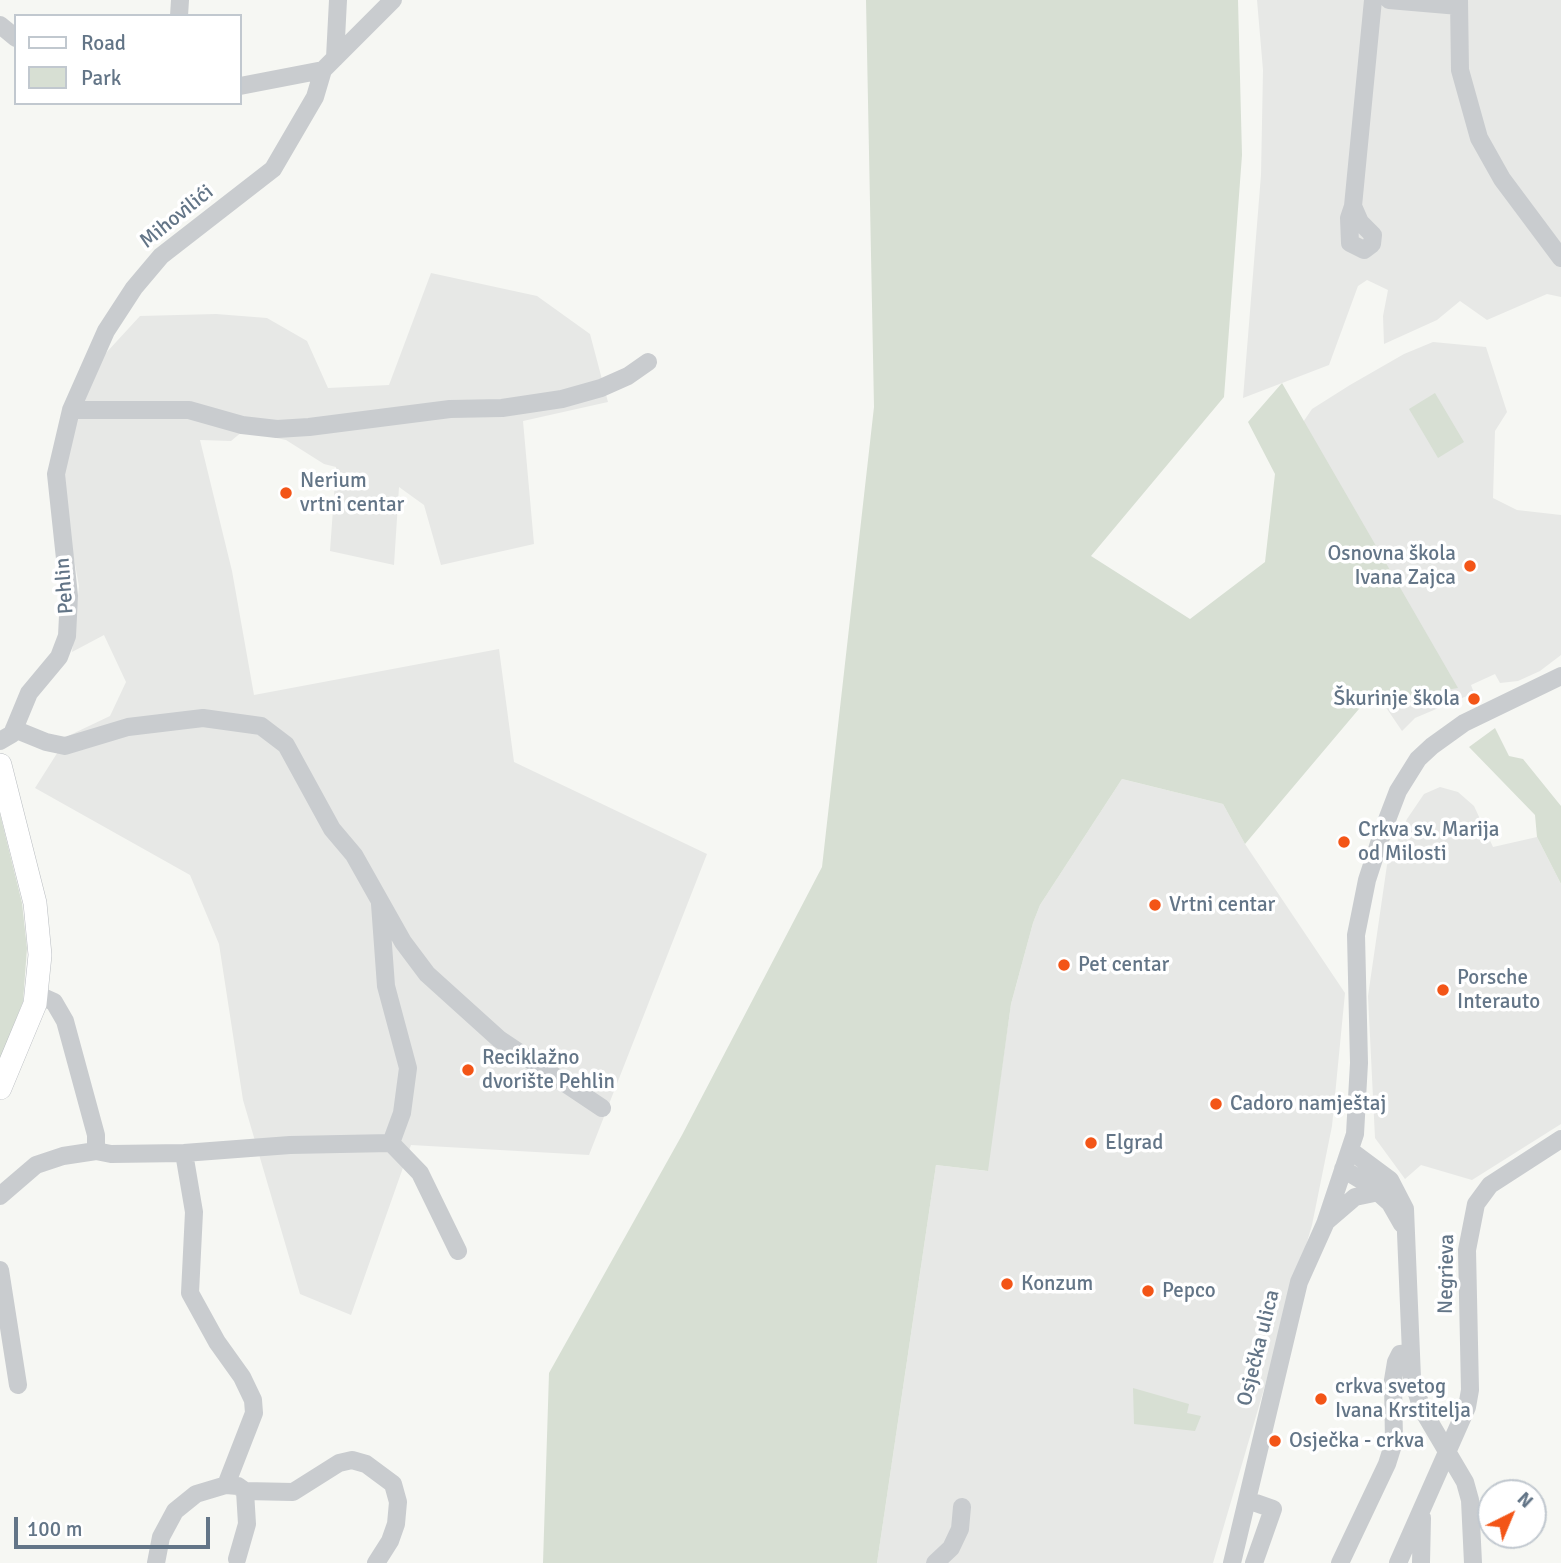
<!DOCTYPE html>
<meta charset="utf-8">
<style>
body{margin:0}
#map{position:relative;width:1561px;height:1563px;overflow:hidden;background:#f6f7f3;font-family:Signika,sans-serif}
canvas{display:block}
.legend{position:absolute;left:14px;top:14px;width:228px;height:91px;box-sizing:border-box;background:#fff;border:2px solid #c1c8cf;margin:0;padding:9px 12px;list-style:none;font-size:21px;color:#637587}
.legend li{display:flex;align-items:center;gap:14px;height:35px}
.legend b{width:35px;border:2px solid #c1c8cf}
.north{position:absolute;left:1477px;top:1479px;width:70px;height:70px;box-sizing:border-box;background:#fff;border:2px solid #c1c8cf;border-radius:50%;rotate:43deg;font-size:19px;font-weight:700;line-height:28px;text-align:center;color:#637587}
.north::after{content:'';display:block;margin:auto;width:24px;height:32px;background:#f35517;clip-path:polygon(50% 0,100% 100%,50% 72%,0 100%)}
.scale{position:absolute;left:14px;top:1517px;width:196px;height:32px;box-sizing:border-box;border:4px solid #637587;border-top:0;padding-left:9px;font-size:21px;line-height:24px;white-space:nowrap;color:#637587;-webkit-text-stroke:5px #fff;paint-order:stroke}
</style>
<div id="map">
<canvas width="1561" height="1563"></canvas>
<ul class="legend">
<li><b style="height:9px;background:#fff"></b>Road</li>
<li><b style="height:19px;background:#d7dfd3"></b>Park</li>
</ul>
<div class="north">N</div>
<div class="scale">100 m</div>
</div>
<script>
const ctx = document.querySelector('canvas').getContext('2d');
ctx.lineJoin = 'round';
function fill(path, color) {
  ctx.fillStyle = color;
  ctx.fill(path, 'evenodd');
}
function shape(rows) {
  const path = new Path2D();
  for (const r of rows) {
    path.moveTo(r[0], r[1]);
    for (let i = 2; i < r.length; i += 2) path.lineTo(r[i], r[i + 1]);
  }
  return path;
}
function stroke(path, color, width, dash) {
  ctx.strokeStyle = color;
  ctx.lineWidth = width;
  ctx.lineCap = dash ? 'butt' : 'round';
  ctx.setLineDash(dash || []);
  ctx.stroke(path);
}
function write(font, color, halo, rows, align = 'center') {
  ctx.font = font + ' Signika,sans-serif';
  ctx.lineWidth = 7;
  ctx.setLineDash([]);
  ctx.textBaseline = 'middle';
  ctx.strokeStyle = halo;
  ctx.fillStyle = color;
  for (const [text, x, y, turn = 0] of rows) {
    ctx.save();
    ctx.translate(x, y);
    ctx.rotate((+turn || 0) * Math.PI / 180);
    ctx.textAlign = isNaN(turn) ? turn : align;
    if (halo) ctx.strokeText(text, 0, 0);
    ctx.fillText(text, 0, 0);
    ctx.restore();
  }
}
fill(shape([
 [1257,0,1561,0,1561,297,1547,294,1487,320,1460,301,1437,320,1384,344,1383,316,1388,290,1367,280,1358,286,1329,365,1243,398,1261,175,1263,70],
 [431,273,537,296,590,334,608,402,523,421,534,544,441,565,424,505,399,487,394,565,330,551,336,467,324,464,286,440,243,431,231,441,200,440,232,571,254,695,499,649,514,762,707,854,589,1155,411,1145,351,1315,300,1294,243,1100,219,944,190,875,35,788,68,736,110,716,126,682,104,635,72,652,79,586,59,479,82,393,105,354,140,316,216,314,267,318,307,341,328,388,389,385],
 [1433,342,1486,347,1507,412,1495,431,1493,498,1517,510,1561,515,1561,655,1540,671,1518,681,1500,683,1495,674,1471,685,1474,693,1415,718,1402,731,1385,706,1384,687,1299,428,1312,409,1350,385,1404,354],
 [1122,779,1223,804,1245,844,1345,993,1332,1126,1312,1225,1213,1563,877,1563,936,1165,987,1171,1011,1004,1033,923,1040,905],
 [1440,787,1458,792,1474,806,1493,847,1537,837,1561,884,1561,1124,1472,1180,1421,1165,1405,1179,1375,1138,1368,996,1387,865,1407,819,1424,794]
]), '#e7e8e6');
fill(shape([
 [866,0,1238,0,1242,155,1224,397,1091,556,1190,619,1265,562,1275,474,1248,422,1282,383,1458,688,1364,703,1245,844,1223,804,1122,779,1040,905,1033,923,1011,1004,988,1171,936,1165,877,1563,543,1563,549,1373,682,1135,822,867,874,407],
 [1435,393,1464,442,1438,458,1409,409],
 [1495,728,1509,756,1523,759,1561,806,1561,884,1537,837,1535,815,1469,747],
 [0,814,22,903,27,948,23,1002,0,1059],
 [1133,1388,1189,1404,1187,1413,1201,1416,1195,1431,1134,1424]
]), '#d7dfd3');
const major = shape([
 [0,765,35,903,40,955,35,1004,0,1088]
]);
stroke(major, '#b9bdc1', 24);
stroke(shape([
 [1389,0,1459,6],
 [1459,0,1460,70,1479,138,1502,179,1561,258],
 [179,16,180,0],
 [0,25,16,38],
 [335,58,338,0],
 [240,86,323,70],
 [1353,206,1360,222,1373,235,1372,244,1364,250,1350,243,1349,218,1353,206,1373,0],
 [71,410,189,410,242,425,277,429,309,427,450,409,502,408,562,399,601,388,628,376,648,362],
 [14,729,46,742,65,746,128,727,203,718,261,726,286,745,332,829,354,855,403,942,427,974,499,1039,602,1108],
 [0,741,12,734,29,693,59,657,67,636,69,596,56,474,71,410,106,331,134,288,161,256,273,169,315,97,323,70,393,0],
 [380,904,386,986,408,1068,402,1113,391,1143],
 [36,994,54,1002,65,1021,96,1135,96,1151,111,1154,184,1153,290,1145,391,1143,420,1173,458,1251],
 [1351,1151,1390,1180,1405,1209,1412,1378,1422,1409,1465,1482,1470,1500,1473,1563],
 [1343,1169,1371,1186,1390,1203,1402,1224],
 [0,1196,36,1165,63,1156,96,1151],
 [1327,1221,1355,1197,1379,1192],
 [0,1270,18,1385],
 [226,1485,238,1486,245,1491,293,1492,339,1463,352,1460,366,1464,393,1484,398,1502,396,1524,390,1541,376,1563],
 [237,1559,247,1524,245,1491],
 [156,1563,161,1537,175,1511,196,1494,226,1485,254,1413,253,1400,242,1377,217,1342,190,1293,194,1212,184,1153],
 [935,1563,951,1548,960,1529,962,1507],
 [1232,1563,1299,1282,1325,1224,1355,1134,1359,1063,1356,935,1367,880,1385,825,1398,791,1418,759,1432,746,1464,723,1561,676],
 [1254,1563,1273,1509,1256,1503],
 [1340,1563,1387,1464,1394,1442,1393,1380,1396,1362,1400,1354,1410,1353],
 [1398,1563,1467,1407,1470,1390,1467,1250,1476,1204,1490,1185,1561,1139],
 [1421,1563,1422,1518]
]), '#c9cccf', 18);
stroke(major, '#fff', 23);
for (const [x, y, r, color] of [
 [286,493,7,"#f35517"],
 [1470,566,7,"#f35517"],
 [1474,699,7,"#f35517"],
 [1344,842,7,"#f35517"],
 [1155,905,7,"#f35517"],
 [1064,965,7,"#f35517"],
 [1443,990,7,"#f35517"],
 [468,1070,7,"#f35517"],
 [1216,1104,7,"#f35517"],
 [1091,1143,7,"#f35517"],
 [1007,1284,7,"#f35517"],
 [1148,1291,7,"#f35517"],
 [1321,1399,7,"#f35517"],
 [1275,1441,7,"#f35517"]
]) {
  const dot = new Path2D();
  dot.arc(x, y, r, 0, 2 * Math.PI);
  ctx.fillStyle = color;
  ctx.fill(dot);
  stroke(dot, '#fff', 2.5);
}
write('21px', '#637587', '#fff', [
 ["Mihovilići",177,217,-39],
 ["Pehlin",65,586,-94],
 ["Negrieva",1447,1274,-89],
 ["Osječka ulica",1259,1348,-76]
]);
write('21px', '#637587', '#fff', [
 ["Nerium",300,481],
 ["vrtni centar",300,505],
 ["Osnovna škola",1456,554,"right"],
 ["Ivana Zajca",1456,578,"right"],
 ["Škurinje škola",1460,699,"right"],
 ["Crkva sv. Marija",1358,830],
 ["od Milosti",1358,854],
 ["Vrtni centar",1169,905],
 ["Pet centar",1078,965],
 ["Porsche",1457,978],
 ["Interauto",1457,1002],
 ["Reciklažno",482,1058],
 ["dvorište Pehlin",482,1082],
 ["Cadoro namještaj",1230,1104],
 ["Elgrad",1105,1143],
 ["Konzum",1021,1284],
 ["Pepco",1162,1291],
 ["crkva svetog",1335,1387],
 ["Ivana Krstitelja",1335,1411],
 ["Osječka - crkva",1289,1441]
], 'left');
</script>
